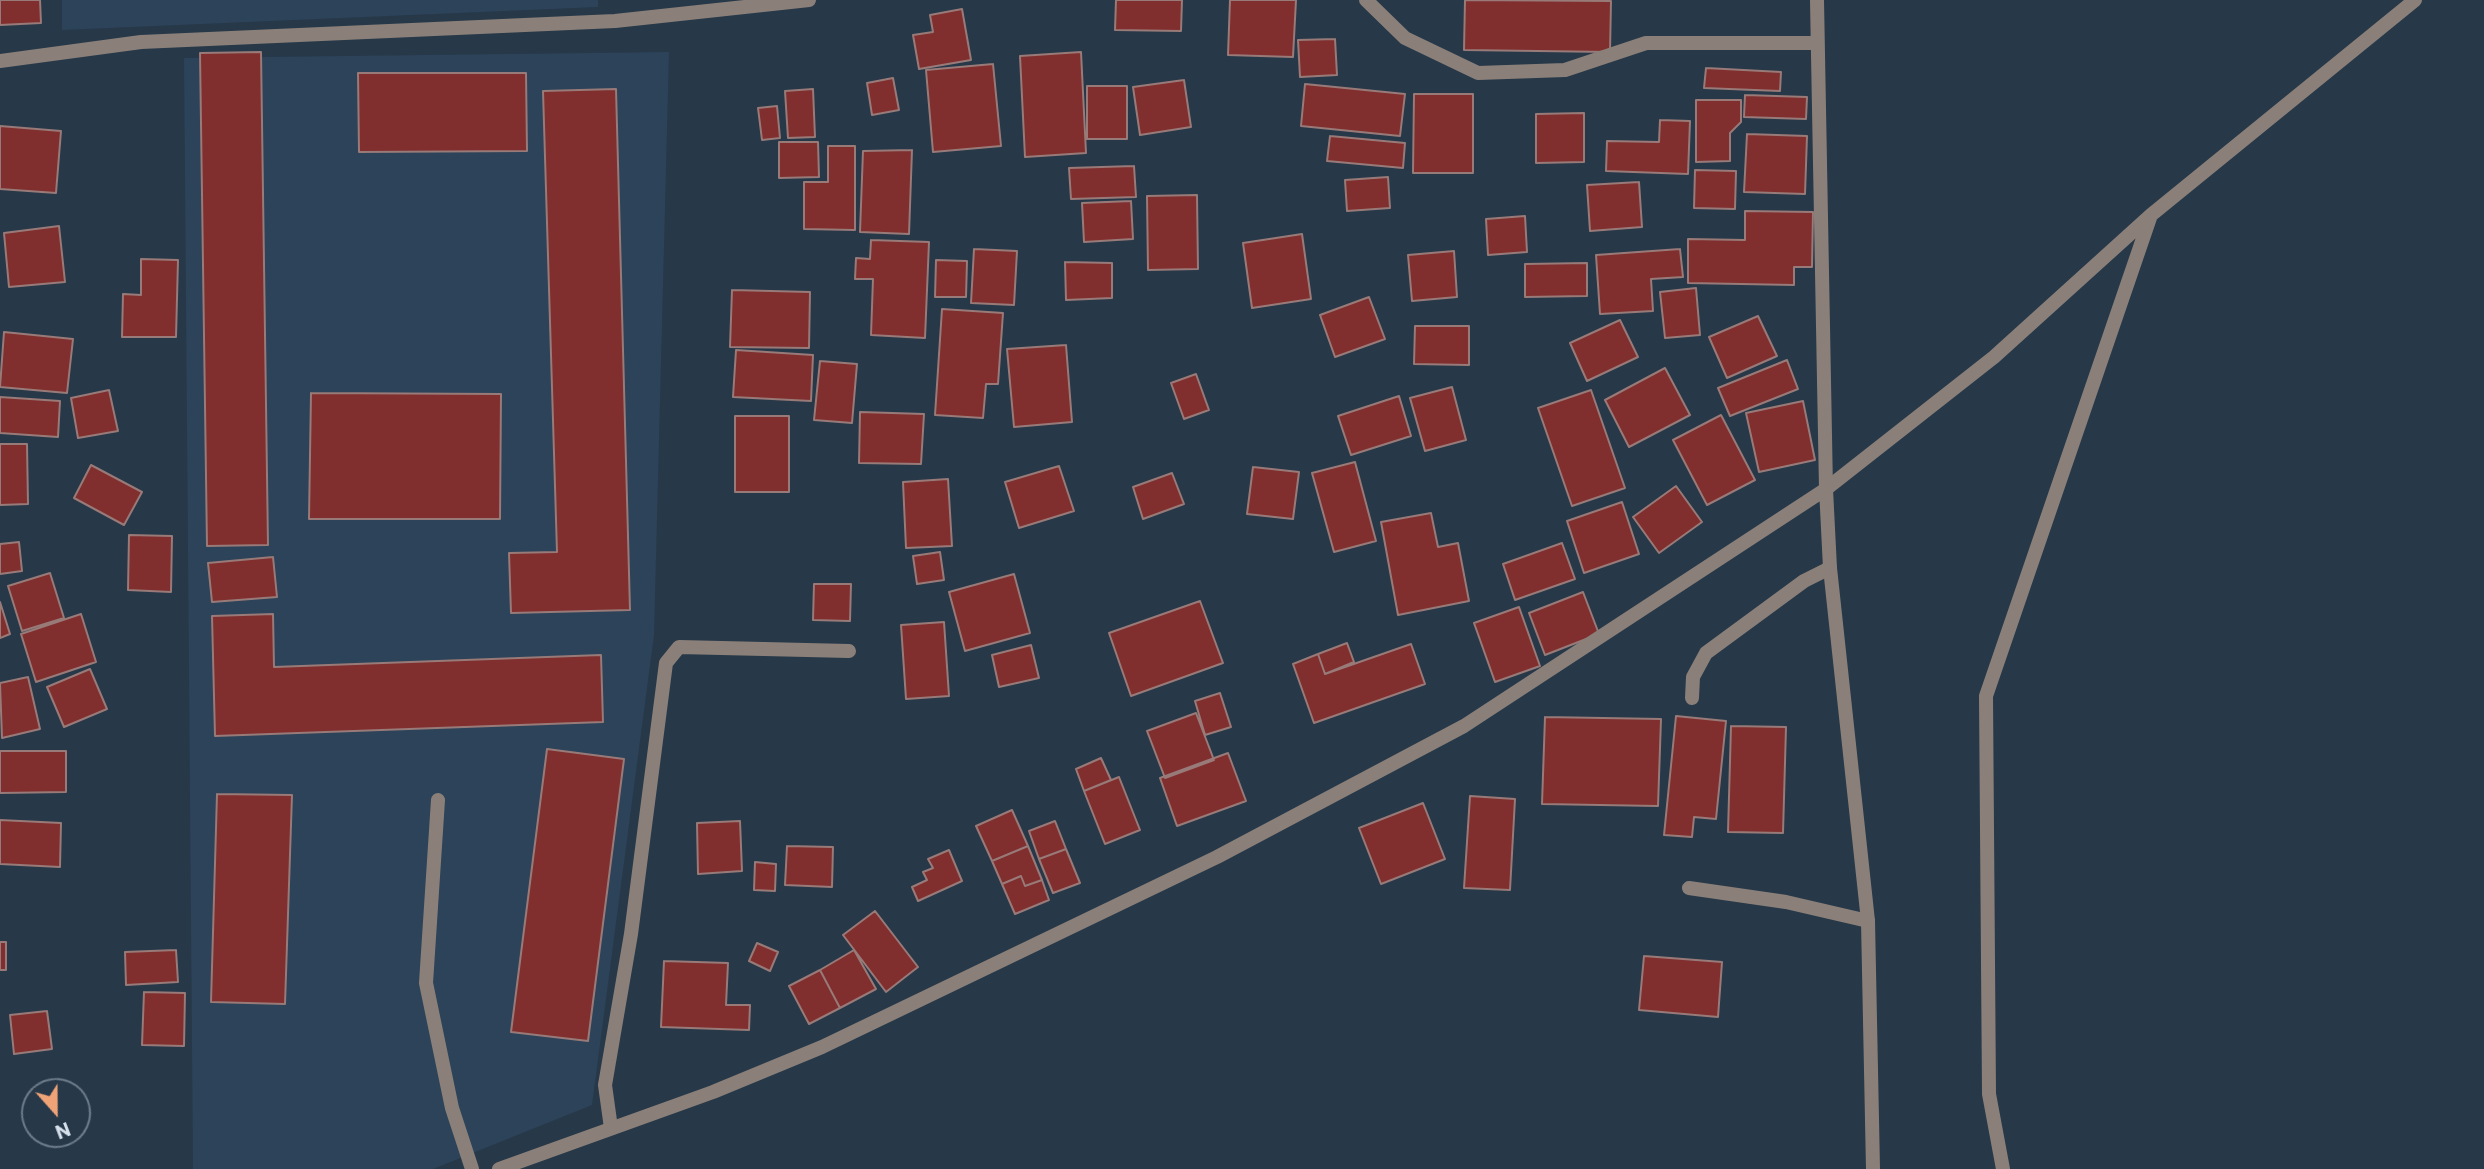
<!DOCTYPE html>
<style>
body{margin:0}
#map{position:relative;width:2484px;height:1169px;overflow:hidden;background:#273849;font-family:Commissioner,sans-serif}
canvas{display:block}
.north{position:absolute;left:21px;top:1078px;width:70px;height:70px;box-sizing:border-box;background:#273849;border:2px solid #6d7c8a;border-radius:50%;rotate:159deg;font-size:19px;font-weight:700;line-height:28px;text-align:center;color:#d6e1ec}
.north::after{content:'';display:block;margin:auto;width:24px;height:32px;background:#efa377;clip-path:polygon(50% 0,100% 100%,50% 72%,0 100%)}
</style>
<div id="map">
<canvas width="2484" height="1169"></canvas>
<div class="north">N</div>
</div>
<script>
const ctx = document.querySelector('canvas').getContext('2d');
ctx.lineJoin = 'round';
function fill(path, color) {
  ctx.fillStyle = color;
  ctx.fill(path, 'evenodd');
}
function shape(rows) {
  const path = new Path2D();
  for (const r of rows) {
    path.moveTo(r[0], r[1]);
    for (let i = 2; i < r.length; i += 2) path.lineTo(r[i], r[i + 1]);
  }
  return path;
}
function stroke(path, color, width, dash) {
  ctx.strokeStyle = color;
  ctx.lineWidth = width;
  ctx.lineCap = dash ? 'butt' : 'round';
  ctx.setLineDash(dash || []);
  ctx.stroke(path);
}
fill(shape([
 [62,0,598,0,598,7,62,30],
 [669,52,654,635,592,1105,433,1169,193,1169,184,58]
]), '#2c4359');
const building = shape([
 [0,0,40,0,41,23,0,25,0,0],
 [1116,0,1182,0,1181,31,1115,30,1116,0],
 [1230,0,1296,0,1293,57,1228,55,1230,0],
 [1465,0,1611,1,1610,52,1464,50,1465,0],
 [962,9,971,60,919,69,913,35,933,32,930,15,962,9],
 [1335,39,1337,75,1300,77,1298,40,1335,39],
 [261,52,268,545,207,546,200,53,261,52],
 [1081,52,1086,153,1025,157,1020,56,1081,52],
 [993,64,1001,146,933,152,926,70,993,64],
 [1706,68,1781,72,1780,91,1704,88,1706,68],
 [358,73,526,73,527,151,359,152,358,73],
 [893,78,899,110,872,115,867,83,893,78],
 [1184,80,1191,127,1140,135,1133,87,1184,80],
 [1305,84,1405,94,1400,136,1301,126,1305,84],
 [1087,86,1127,86,1127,139,1087,139,1087,86],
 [616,89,630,610,511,613,509,553,557,552,543,91,616,89],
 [813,89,815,137,788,138,785,91,813,89],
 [1414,94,1473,94,1473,173,1413,173,1414,94],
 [1745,95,1807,97,1806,119,1744,117,1745,95],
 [1696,100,1741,100,1741,122,1730,133,1730,161,1696,162,1696,100],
 [777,106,780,138,762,140,758,108,777,106],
 [1584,113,1584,162,1536,163,1536,114,1584,113],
 [1660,120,1690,121,1688,174,1606,171,1607,141,1659,142,1660,120],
 [0,126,61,131,56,193,0,189,0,126],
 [1747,134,1807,136,1805,194,1744,192,1747,134],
 [1330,136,1405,143,1403,168,1327,161,1330,136],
 [779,142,818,142,819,177,779,178,779,142],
 [828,146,855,146,855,230,804,229,804,182,828,182,828,146],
 [912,150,909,234,860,232,863,151,912,150],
 [1134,166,1136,197,1071,199,1069,168,1134,166],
 [1695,170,1736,171,1735,209,1694,208,1695,170],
 [1388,177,1390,208,1347,211,1345,180,1388,177],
 [1639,182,1642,227,1590,231,1587,185,1639,182],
 [1197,195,1198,269,1148,270,1147,196,1197,195],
 [1131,201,1133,239,1084,242,1082,203,1131,201],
 [1745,211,1813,212,1812,267,1794,267,1794,285,1688,283,1688,239,1745,240,1745,211],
 [1525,216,1527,252,1488,255,1486,219,1525,216],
 [59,226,65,282,9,287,4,233,59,226],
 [1302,234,1311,299,1252,308,1243,243,1302,234],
 [871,240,929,242,925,338,871,335,873,279,855,279,856,258,870,259,871,240],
 [974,249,1017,251,1014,305,971,303,974,249],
 [1680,249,1683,277,1651,279,1653,311,1600,314,1596,255,1680,249],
 [1454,251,1457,297,1412,301,1408,255,1454,251],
 [141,259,178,260,176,337,122,337,123,294,141,295,141,259],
 [936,260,967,261,966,297,935,297,936,260],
 [1065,262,1112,263,1112,298,1066,300,1065,262],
 [1587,263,1587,296,1525,297,1525,264,1587,263],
 [1696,288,1700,335,1665,338,1660,292,1696,288],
 [732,290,810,292,809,348,730,347,732,290],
 [1369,297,1385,339,1335,357,1320,315,1369,297],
 [942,309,1003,313,998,384,986,384,983,418,935,415,942,309],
 [1758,316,1777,356,1727,378,1709,337,1758,316],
 [1620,320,1638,357,1587,381,1570,343,1620,320],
 [1415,326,1469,326,1469,365,1414,364,1415,326],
 [4,332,73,339,67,393,0,387,4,332],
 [1066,345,1072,422,1014,427,1007,349,1066,345],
 [736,350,813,355,811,401,733,397,736,350],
 [1787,360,1798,389,1730,416,1718,388,1787,360],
 [820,361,857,364,852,423,814,420,820,361],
 [1665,368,1690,415,1629,447,1605,400,1665,368],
 [1196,374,1209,410,1184,419,1171,383,1196,374],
 [1452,387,1466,440,1425,451,1410,398,1452,387],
 [109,390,118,431,78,438,71,398,109,390],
 [1591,390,1625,488,1572,506,1538,408,1591,390],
 [311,393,501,394,500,519,309,519,311,393],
 [1399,396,1411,436,1351,455,1338,416,1399,396],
 [0,397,60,401,58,437,0,433,0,397],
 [1803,401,1815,460,1759,472,1746,413,1803,401],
 [860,412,924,414,921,464,859,463,860,412],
 [1721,415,1755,480,1707,505,1673,440,1721,415],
 [735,416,789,416,789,492,735,492,735,416],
 [0,444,27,444,28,504,0,505,0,444],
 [1355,462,1376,541,1334,552,1312,473,1355,462],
 [91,465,142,492,124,525,74,498,91,465],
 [1059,466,1074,511,1019,528,1005,482,1059,466],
 [1253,467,1299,472,1293,519,1247,514,1253,467],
 [1172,473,1184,504,1143,519,1133,487,1172,473],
 [948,479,952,546,906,548,903,482,948,479],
 [1676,486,1702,522,1659,553,1633,517,1676,486],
 [1622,502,1639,554,1584,573,1567,521,1622,502],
 [1431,513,1438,547,1458,543,1469,601,1398,615,1381,522,1431,513],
 [129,535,172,536,171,592,128,590,129,535],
 [19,542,22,571,0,574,0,544,19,542],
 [1562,543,1575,579,1515,600,1503,564,1562,543],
 [940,552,944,580,917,584,913,556,940,552],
 [273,557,277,597,212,602,208,563,273,557],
 [50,573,64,618,22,631,8,586,50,573],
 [1014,574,1030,633,965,651,949,592,1014,574],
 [814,584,851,584,850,621,813,620,814,584],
 [1583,592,1599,634,1545,655,1529,613,1583,592],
 [1200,601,1223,663,1131,696,1109,633,1200,601],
 [0,602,10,634,0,638,0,602],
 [1519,607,1540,666,1495,682,1474,623,1519,607],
 [81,614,96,662,36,682,21,634,81,614],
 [273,614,274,667,601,655,603,722,215,736,212,616,273,614],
 [944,622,949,696,906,699,901,625,944,622],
 [1347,643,1354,662,1325,674,1318,654,1347,643],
 [1411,644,1425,684,1314,723,1293,664,1318,654,1325,674,1411,644],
 [1031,645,1039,678,999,687,992,655,1031,645],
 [90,669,107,709,64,727,47,687,90,669],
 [28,677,40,729,2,738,0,683,28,677],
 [1220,693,1231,727,1205,735,1195,701,1220,693],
 [1196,713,1214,760,1165,778,1147,731,1196,713],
 [1676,716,1726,721,1716,819,1694,817,1692,837,1664,835,1676,716],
 [1545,717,1661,719,1658,806,1542,804,1545,717],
 [1731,726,1786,727,1783,833,1728,832,1731,726],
 [547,749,624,759,588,1041,511,1032,547,749],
 [0,751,66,751,66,792,0,793,0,751],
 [1228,753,1246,801,1177,826,1160,778,1228,753],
 [1101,758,1111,780,1084,791,1076,769,1101,758],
 [1119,777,1140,830,1105,844,1084,791,1119,777],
 [217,794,292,795,285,1004,211,1002,217,794],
 [1470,796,1515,799,1510,890,1464,888,1470,796],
 [1423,803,1445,859,1381,884,1359,828,1423,803],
 [1012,810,1028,846,992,861,976,826,1012,810],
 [0,820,61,823,60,867,0,864,0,820],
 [740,821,742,871,698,874,697,823,740,821],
 [1055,821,1066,849,1039,859,1029,831,1055,821],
 [787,846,833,847,832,887,785,885,787,846],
 [1028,846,1042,880,1025,886,1021,876,1002,884,992,861,1028,846],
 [1066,849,1080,883,1053,893,1039,859,1066,849],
 [949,850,962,881,918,901,912,887,927,880,923,872,933,868,928,859,949,850],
 [755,862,776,864,775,891,754,890,755,862],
 [1021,876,1025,886,1042,880,1049,900,1015,914,1002,884,1021,876],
 [875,911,918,967,886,992,843,935,875,911],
 [0,942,6,942,6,970,0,970,0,942],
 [757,943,778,952,770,971,749,961,757,943],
 [176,950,178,982,126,985,125,952,176,950],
 [854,950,876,989,840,1008,820,970,854,950],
 [1644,956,1722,962,1718,1017,1639,1010,1644,956],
 [664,961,728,963,726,1005,750,1005,749,1030,661,1027,664,961],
 [820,970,840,1008,809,1024,789,986,820,970],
 [144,992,185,993,184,1046,142,1045,144,992],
 [47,1011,52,1049,14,1054,10,1015,47,1011]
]);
fill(building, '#802e2e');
stroke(building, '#987a78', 2);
stroke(shape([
 [1826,489,1994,357,2151,215,2415,0],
 [1692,698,1693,677,1706,653,1804,581,1830,568],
 [438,800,426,983,452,1108,472,1169],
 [1689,888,1786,902,1868,921],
 [2003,1169,1989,1094,1986,696,2151,215]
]), '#8b8079', 14);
stroke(shape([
 [1366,0,1405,38,1478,73,1565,70,1646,43,1817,43],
 [1817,0,1826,489],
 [0,61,141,42,615,21,809,0],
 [611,1128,605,1085,631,934,666,663,679,647,849,651]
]), '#8b8079', 14);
stroke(shape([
 [1826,489,1830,568,1868,921,1873,1169],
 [499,1169,713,1092,822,1047,1217,857,1464,726,1826,489]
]), '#8b8079', 14);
</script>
